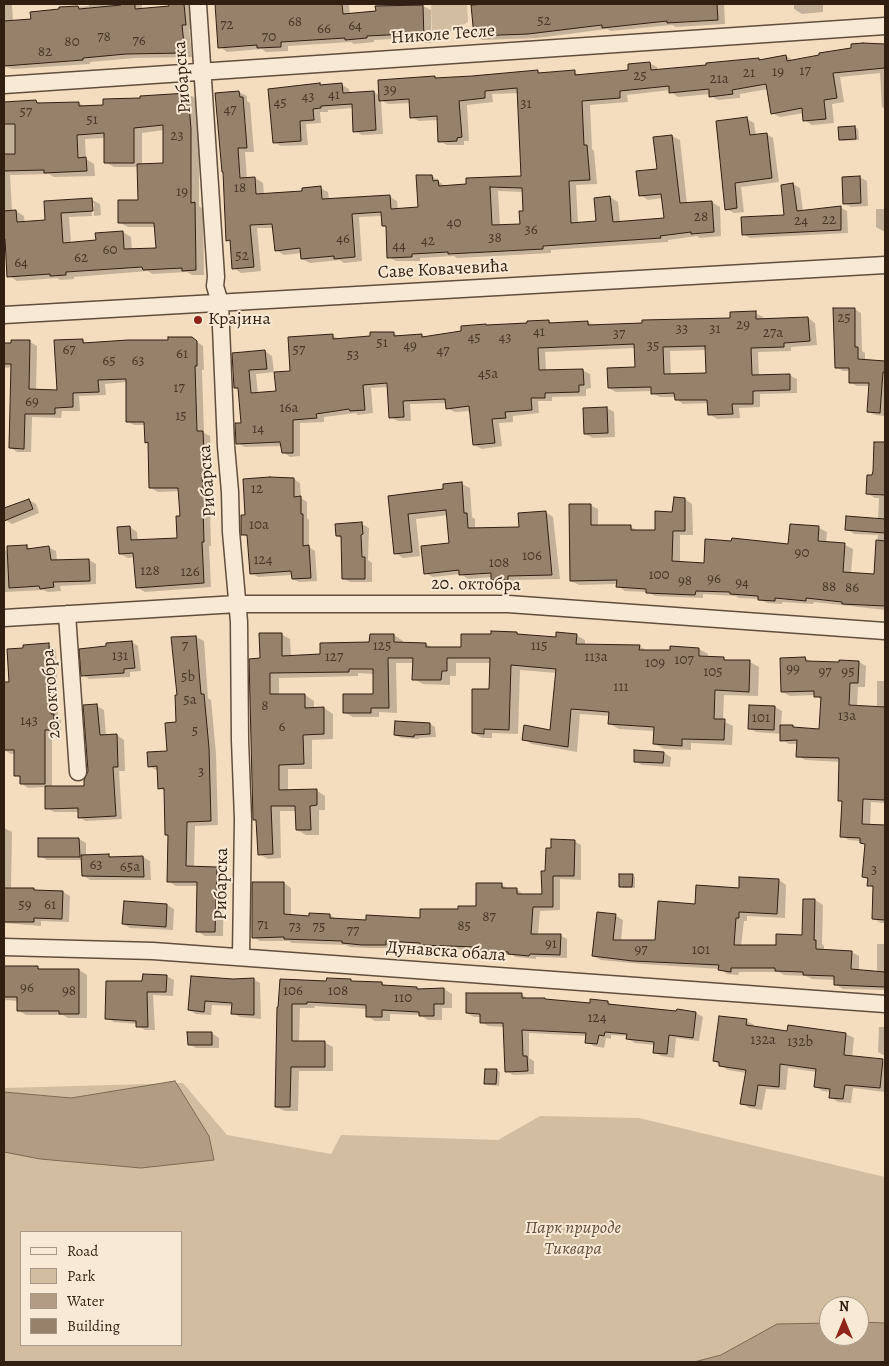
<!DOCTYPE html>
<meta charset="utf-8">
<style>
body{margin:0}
#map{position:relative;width:889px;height:1366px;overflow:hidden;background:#f4ddbe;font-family:Alegreya,serif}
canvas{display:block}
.frame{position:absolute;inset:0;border:5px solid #311f11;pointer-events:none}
.legend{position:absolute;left:20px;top:1231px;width:162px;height:115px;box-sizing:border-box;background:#f8e9d5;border:1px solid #a89887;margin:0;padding:6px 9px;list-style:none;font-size:15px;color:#311f11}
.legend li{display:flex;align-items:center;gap:10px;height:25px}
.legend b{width:25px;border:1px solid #a89887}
.north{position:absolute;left:819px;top:1296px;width:50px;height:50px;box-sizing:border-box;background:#f8e9d5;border:1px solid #a89887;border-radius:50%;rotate:0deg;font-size:14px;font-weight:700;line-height:20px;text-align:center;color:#311f11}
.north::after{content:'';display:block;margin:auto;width:18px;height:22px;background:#8f2418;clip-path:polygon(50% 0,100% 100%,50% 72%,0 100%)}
</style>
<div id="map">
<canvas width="889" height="1366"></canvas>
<div class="frame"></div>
<ul class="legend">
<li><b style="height:6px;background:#f8e9d5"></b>Road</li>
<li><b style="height:14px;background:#d3bda1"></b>Park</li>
<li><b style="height:14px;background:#b29c83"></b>Water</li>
<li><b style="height:14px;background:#96826b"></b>Building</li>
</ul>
<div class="north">N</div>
</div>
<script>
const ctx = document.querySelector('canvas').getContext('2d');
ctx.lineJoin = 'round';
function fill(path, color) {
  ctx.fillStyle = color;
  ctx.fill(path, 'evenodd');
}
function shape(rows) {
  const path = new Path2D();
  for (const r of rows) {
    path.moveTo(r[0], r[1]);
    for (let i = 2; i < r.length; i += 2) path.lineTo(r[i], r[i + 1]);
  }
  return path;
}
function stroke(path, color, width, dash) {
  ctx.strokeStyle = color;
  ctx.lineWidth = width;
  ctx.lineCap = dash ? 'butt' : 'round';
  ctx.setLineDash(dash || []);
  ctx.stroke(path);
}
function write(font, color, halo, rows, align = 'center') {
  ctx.font = font + ' Alegreya,serif';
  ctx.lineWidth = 4;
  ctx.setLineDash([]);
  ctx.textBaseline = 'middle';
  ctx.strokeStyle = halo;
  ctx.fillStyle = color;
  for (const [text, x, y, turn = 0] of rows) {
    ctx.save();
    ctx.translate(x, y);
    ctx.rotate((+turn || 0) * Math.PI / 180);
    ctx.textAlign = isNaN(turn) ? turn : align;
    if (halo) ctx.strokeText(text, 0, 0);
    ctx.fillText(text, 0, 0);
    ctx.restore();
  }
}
fill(shape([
 [431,4,467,4,468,22,442,37,432,34],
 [183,1083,227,1135,331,1154,341,1135,498,1140,540,1116,639,1118,885,1177,885,1362,4,1362,4,1088],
 [21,1232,181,1232,181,1345,21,1345],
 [829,1306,859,1306,859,1336,829,1336]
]), '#d3bda1');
const water = shape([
 [175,1081,209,1136,214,1160,141,1168,40,1159,4,1152,4,1092,71,1098,175,1081],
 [859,1322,885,1323,885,1362,694,1362,721,1355,777,1324,829,1323,829,1336,859,1336,859,1322]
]);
fill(water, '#b29c83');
stroke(water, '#7e6a55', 1);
fill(shape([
 [4,4,12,5,13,21,32,20,60,11,60,8,89,6,89,4,142,4,142,9,170,7,170,4,191,4,193,29,189,29,192,57,134,58,90,62,90,64,12,69,4,66],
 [217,4,346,4,349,5,350,15,377,13,376,4,415,4,416,6,423,6,431,10,431,43,417,43,409,38,374,40,374,42,354,44,351,42,288,46,288,51,266,52,262,49,227,52,220,47],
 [500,4,724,4,725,24,676,27,672,25,611,31,607,29,537,38,482,40,475,35],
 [794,4,823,4,823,12,802,14,794,9],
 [863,44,885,45,885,109,882,107,880,73,840,77,844,102,832,104,834,123,812,125,804,120,804,113,780,117,772,113,768,89,740,94,740,98,718,100,711,96,710,94,678,97,671,92,671,90,627,95,628,102,590,105,592,149,594,151,597,184,576,185,578,223,598,222,610,197,618,202,620,222,665,219,663,198,648,200,640,195,658,170,672,136,680,140,687,204,712,202,720,207,721,236,700,238,697,236,668,240,668,242,551,250,551,253,457,258,454,256,420,258,420,261,396,261,388,257,387,227,383,225,383,216,359,217,362,261,344,263,340,260,310,263,302,259,301,253,284,255,276,250,274,228,257,228,261,271,241,273,234,268,231,242,227,240,239,92,247,96,247,101,250,103,254,152,245,152,247,179,255,178,263,183,264,195,304,192,320,188,328,192,329,200,389,196,397,201,398,209,419,208,417,177,432,176,446,187,522,177,519,93,492,94,493,102,467,105,469,141,464,141,464,145,447,145,440,141,438,120,419,121,411,117,411,103,388,104,381,100,383,134,362,135,355,131,353,108,328,110,328,112,320,112,321,123,306,124,308,145,281,146,274,142,269,90,342,85,349,89,350,93,374,92,380,96,379,81,435,77,439,79,538,72,542,74,574,72,581,76,630,71,649,63,657,67,658,70,707,66,758,59,762,61,786,56,794,61,853,49],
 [498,191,524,192,525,212,521,225,500,226],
 [188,94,197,99,199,134,199,206,203,209,204,275,192,275,187,272,152,274,148,271,74,277,74,279,60,280,57,278,17,281,9,276,6,239,5,238,4,227,4,103,36,101,42,104,78,103,86,107,104,106,141,99,141,97],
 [164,130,164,164,142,165,142,133],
 [106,138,105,162,114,167,138,167,139,201,119,222,128,227,156,227,157,249,132,250,131,237,123,232,97,241,71,243,69,217,92,216,91,203,94,203,94,216,101,215,100,204,92,200,45,202,47,222,25,223,24,216,16,211,12,211,10,175,49,174,54,177,95,176,94,164,86,159,85,139],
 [747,119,754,123,756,135,766,134,773,138,779,182,741,187,744,212,734,213,727,209],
 [855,127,858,129,859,140,843,141,840,140],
 [859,177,867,181,868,206,851,207,844,203],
 [793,184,800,188,803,212,841,208,847,211,848,233,750,238,743,234,786,216],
 [876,209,885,209,885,232,876,227],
 [854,309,861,313,862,351,865,353,865,361,885,362,885,416,875,415,868,411,870,386,857,386,850,382,850,371,843,371,836,367],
 [755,313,763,317,763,320,808,318,815,323,817,345,791,347,791,351,758,352,759,376,789,375,797,379,797,393,760,394,760,407,739,408,740,418,717,419,709,414,709,403,683,404,676,399,676,397,660,397,652,393,652,391,616,392,609,388,636,368,635,348,545,352,546,371,582,370,590,374,591,388,586,389,586,396,552,397,552,401,538,401,539,413,513,416,513,422,499,423,502,446,482,449,474,445,470,411,455,412,447,408,446,403,410,404,411,421,398,421,390,417,389,387,371,388,373,413,358,415,356,413,324,417,324,422,300,423,300,456,290,457,283,452,282,446,245,447,237,443,242,424,238,389,235,388,233,354,265,351,272,356,274,372,256,374,258,394,277,392,291,372,332,335,340,340,393,333,400,337,422,336,426,338,488,326,549,321,554,324,588,322,595,326,732,319],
 [706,350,707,375,671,375,670,351],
 [885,319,885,337,884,336],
 [191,338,203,346,204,370,202,370,204,433,210,436,211,456,209,456,211,480,209,481,212,511,210,511,211,546,209,546,211,587,145,592,138,588,135,557,128,558,120,554,130,527,137,532,138,541,178,539,181,517,179,491,158,492,151,488,149,443,146,442,145,425,134,425,127,421,127,382,105,384,106,395,79,396,80,411,62,411,61,418,32,417,31,452,17,452,10,447,12,367,4,368,4,344,13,344,13,341,30,342,37,346,36,390,58,391,82,340,88,344,169,341],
 [607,408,614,412,615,437,593,438,585,434],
 [875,443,885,444,885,610,814,602,813,604,782,602,782,604,767,603,759,599,739,598,735,596,703,594,703,598,655,596,648,592,625,591,618,586,618,584,579,585,571,581,590,505,598,509,598,527,631,527,639,531,656,532,685,499,692,504,693,535,680,535,680,563,705,564,790,545,819,528,827,532,826,543,845,545,853,549,851,573,875,575,878,535,854,534,847,529,878,520,879,498,875,498,867,493,873,476],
 [294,479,300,483,301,498,307,502,307,518,309,520,309,547,315,551,317,581,299,582,293,579,292,575,258,577,251,573,249,538,243,534,247,516],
 [462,484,470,488,472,517,475,519,475,529,521,528,545,512,553,517,560,579,516,580,516,583,501,584,493,580,492,577,468,579,461,574,433,577,425,573,450,544,448,515,416,519,420,556,403,558,395,553,389,497,444,490],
 [29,500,36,504,39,513,12,524,5,520,4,510],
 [362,524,369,528,368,560,372,563,372,582,350,582,343,578,343,539,337,536],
 [26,546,32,549,48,547,56,551,57,561,89,560,96,564,96,584,60,586,61,591,48,592,43,590,5,592,4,594,4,551],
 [517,633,521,635,557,638,576,635,585,640,585,645,639,646,648,651,699,649,708,654,708,658,724,659,728,661,750,662,759,667,758,696,724,695,723,721,733,726,732,745,691,743,691,750,664,749,655,744,655,731,619,729,610,724,610,716,580,714,577,752,532,744,523,739,552,731,557,673,520,670,518,734,492,733,492,738,482,738,473,733,490,691,491,663,456,663,456,676,450,676,450,685,423,684,414,679,414,663,396,663,397,713,379,712,379,717,353,717,344,712,374,695,374,674,358,673,358,676,279,678,279,695,305,695,314,701,314,709,324,708,333,714,333,739,312,740,312,769,288,769,288,791,316,790,325,796,325,810,319,810,319,835,306,835,297,830,297,811,280,811,281,858,268,859,259,854,257,821,254,819,261,660,281,634,290,639,291,657,321,655,371,644,394,635,403,641,403,643,426,644,433,648,463,648,492,635],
 [196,637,204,641,208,698,211,700,216,754,218,825,195,826,194,868,216,868,224,873,223,936,205,936,197,931,198,886,176,886,168,881,169,836,166,834,165,791,159,788,158,771,149,766,168,752,177,723,178,696,173,638],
 [132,642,138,646,141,671,130,672,130,677,89,679,83,675],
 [48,645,56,649,58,718,61,720,61,733,52,734,52,787,85,787,89,772,97,706,104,710,106,736,117,735,124,740,125,771,119,771,122,819,86,821,79,817,79,812,54,812,47,808,46,787,28,788,21,783,21,778,16,775,15,754,11,754,4,750,4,683,10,683,24,649],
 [805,658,813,663,859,662,866,666,865,687,858,687,857,707,877,708,877,681,884,681,885,665,885,803,871,802,870,826,885,827,885,923,881,923,874,919,874,888,868,885,869,880,863,877,866,845,861,841,849,840,841,836,844,803,839,800,841,762,805,760,798,756,798,744,789,744,782,740,781,734,756,732,749,728,775,707,782,711,781,726,793,726,798,729,820,730,822,700,815,695,790,696,782,692],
 [430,724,435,727,436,737,419,738,419,739,401,738,395,735],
 [664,753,671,757,670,767,642,765,635,761],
 [4,828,12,832,11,889,34,889,38,891,63,892,70,896,69,922,41,921,41,926,4,923],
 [40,839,79,839,86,843,86,856,143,857,150,861,151,880,90,880,83,875,83,860,47,860,40,856],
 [574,841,581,845,581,880,560,879,560,910,540,911,538,935,560,935,567,939,567,958,536,957,536,959,516,957,512,955,484,955,477,950,428,948,425,946,393,944,392,948,370,948,350,947,346,945,292,943,289,941,260,941,253,937,284,883,291,888,291,916,310,917,330,915,337,919,367,921,422,919,477,907,502,885,509,889,516,889,524,895,543,895,552,849],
 [632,875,635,877,635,888,623,888,620,886],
 [779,880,786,885,785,918,747,916,747,921,744,921,741,946,777,946,803,937,804,900,815,900,823,905,822,944,824,946,824,950,852,952,859,956,859,971,877,972,877,944,885,944,885,990,843,989,835,984,836,980,812,979,806,976,784,975,779,972,739,972,738,975,727,974,720,969,642,964,601,960,593,956,616,916,623,920,621,941,656,942,696,905,740,889],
 [167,905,174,909,173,930,130,928,123,924],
 [37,967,42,970,79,970,87,975,87,1018,68,1018,63,1015,26,1015,18,1010,18,1001,4,1000,4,970,19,971],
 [166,976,174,980,173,996,153,995,155,1030,145,1030,138,1026,138,1024,114,1022,107,1018,144,982],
 [253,979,260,983,261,1019,240,1017,233,1013,233,1006,212,1005,211,1015,196,1014,189,1010,233,980],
 [350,980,354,983,382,983,389,987,417,988,420,990,444,989,452,994,452,1008,442,1008,442,1020,428,1020,420,1015,390,1014,390,1021,375,1021,367,1016,367,1009,315,1006,314,1008,300,1008,299,1042,324,1042,333,1047,333,1071,299,1071,298,1111,285,1111,276,1107,278,1009,327,982],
 [522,995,529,999,591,1005,608,1002,613,1005,677,1012,678,1010,696,1013,703,1017,699,1041,676,1038,674,1058,661,1056,654,1052,655,1045,635,1043,628,1039,628,1036,611,1035,611,1039,606,1038,604,1048,594,1046,587,1042,587,1036,529,1033,529,1058,534,1061,534,1074,513,1075,506,1071,505,1027,488,1026,481,1022,481,1017,474,1017,467,1013],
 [747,1021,754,1025,754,1027,788,1033,789,1027,846,1034,854,1038,852,1057,885,1062,885,1092,853,1088,851,1103,838,1102,830,1097,831,1092,823,1091,815,1087,817,1072,788,1068,786,1090,766,1089,762,1110,749,1108,742,1103,746,1073,728,1070,714,1061],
 [879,1027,885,1027,885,1056,878,1052],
 [212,1033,219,1038,219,1048,196,1048,189,1044],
 [496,1070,500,1072,499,1086,489,1085,486,1083]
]), '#0003');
const building = shape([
 [121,4,135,4,135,9,169,6,168,4,184,4,186,25,182,25,185,53,126,54,83,58,83,60,4,66,4,21,31,19,30,12,59,9,59,7,78,6,79,9,121,5,121,4],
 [215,4,342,4,343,14,376,11,375,6,423,5,424,40,408,40,408,34,367,36,367,38,345,40,345,38,281,42,281,47,257,48,257,45,218,48,215,4],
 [487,4,717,4,718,20,667,23,667,21,602,28,602,25,528,34,474,36,471,5,487,4],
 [863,43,885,44,885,68,833,73,837,98,824,100,826,119,803,121,802,108,771,114,766,84,732,90,733,94,709,97,709,89,669,93,669,86,620,91,620,98,582,101,584,145,587,145,590,180,569,181,571,223,596,221,594,198,610,196,613,222,664,218,661,194,639,196,636,171,657,169,653,137,672,135,680,203,712,201,714,232,691,234,691,232,660,236,661,238,543,246,543,249,448,254,448,252,412,254,412,257,387,258,386,226,382,226,381,212,352,214,355,257,334,259,334,256,301,259,300,248,275,251,272,224,250,225,254,267,232,269,230,240,226,241,223,172,222,172,215,93,239,91,240,97,243,97,247,148,238,148,240,178,255,177,256,194,302,191,302,188,321,186,322,199,390,195,391,209,418,207,416,175,432,175,433,181,438,180,439,186,466,184,466,178,521,176,517,88,485,91,485,98,459,101,462,137,457,138,457,141,438,142,437,116,410,118,409,99,379,101,378,80,435,76,435,78,472,76,538,70,538,73,575,70,575,75,628,70,628,64,650,62,651,70,706,65,706,63,759,58,759,60,786,55,787,61,819,55,819,53,851,48,851,44,863,43],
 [490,187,522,188,523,211,519,211,520,224,492,225,490,187],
 [320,83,320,85,342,83,343,93,374,91,376,130,353,132,352,104,321,106,321,108,313,109,314,120,300,121,301,141,273,143,268,89,320,83],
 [188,93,191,129,191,203,195,202,196,270,182,271,182,268,143,270,142,267,66,272,66,275,50,276,50,274,7,277,5,239,4,239,4,211,16,210,17,222,45,220,44,201,92,198,93,211,61,213,63,243,96,240,95,233,123,231,124,249,156,248,154,223,118,223,118,200,138,200,137,164,163,163,163,125,134,128,134,163,104,163,104,133,77,135,78,158,86,157,87,171,44,173,44,170,4,171,4,154,15,154,15,124,4,124,4,102,36,100,37,103,79,102,79,106,103,105,103,99,140,98,140,96,188,93],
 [747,117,750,135,767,133,772,178,735,183,737,208,725,210,716,121,747,117],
 [855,126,856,139,839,140,838,127,855,126],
 [860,176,861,203,843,204,842,177,860,176],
 [793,183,797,211,841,206,841,230,742,235,741,217,784,215,781,185,793,183],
 [833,308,855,308,855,347,858,347,858,359,885,361,885,373,883,372,880,413,867,412,869,383,849,383,849,368,835,368,833,308],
 [756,311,756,319,808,317,810,341,784,343,784,347,751,348,752,375,790,374,790,390,753,391,753,404,732,404,733,414,708,415,707,400,675,400,674,393,651,394,651,387,608,388,607,368,635,367,634,344,538,348,539,370,583,369,584,385,579,385,579,392,545,393,545,398,531,398,532,410,505,412,506,418,492,419,495,443,473,445,469,406,446,409,445,399,403,401,404,417,389,418,387,383,363,385,365,410,350,411,349,409,316,414,317,418,293,420,293,453,282,453,280,442,236,444,235,423,241,423,238,388,234,388,232,353,265,350,267,369,249,370,251,393,276,391,274,372,290,371,288,337,333,334,333,339,370,336,370,332,394,332,394,336,422,334,422,337,461,331,461,326,486,324,486,325,527,323,527,321,549,320,549,323,588,321,588,325,642,323,642,320,730,318,730,312,756,311],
 [705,346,706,373,664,374,663,347,705,346],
 [168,337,192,337,197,341,197,366,195,366,197,431,203,431,204,452,203,452,204,477,202,477,205,508,203,508,204,542,202,542,204,583,136,588,133,553,119,554,117,527,130,526,131,540,177,538,176,516,180,516,178,488,149,488,148,442,145,443,144,422,126,422,126,379,98,380,99,392,73,393,73,407,55,408,55,414,25,414,24,449,9,448,11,364,4,364,4,343,11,343,11,340,30,340,29,389,57,390,54,340,83,339,83,343,128,340,168,340,168,337],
 [607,407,608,433,584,434,583,408,607,407],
 [874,442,885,442,885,495,866,494,867,475,872,475,873,471,874,442],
 [270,477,294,478,294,497,301,496,301,514,303,514,303,546,309,545,311,578,292,579,291,571,250,574,247,535,241,535,241,515,245,515,243,479,270,477],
 [462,482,464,513,467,513,468,528,519,527,518,513,546,511,552,575,508,576,508,580,491,580,491,573,459,575,459,570,424,574,421,546,449,543,446,510,408,514,412,552,394,554,388,496,443,489,443,484,462,482],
 [674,497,685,498,685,531,673,531,672,561,704,563,705,539,731,541,732,538,788,544,790,524,819,526,818,541,845,543,843,572,874,574,876,540,885,541,885,606,842,604,842,602,806,598,806,601,775,598,775,601,758,600,758,596,730,594,730,592,696,591,695,595,646,593,646,589,616,587,617,580,570,581,569,504,591,504,591,525,631,525,631,530,655,530,655,511,672,512,674,497],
 [29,499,33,509,4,521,4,508,29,499],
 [846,516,885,519,885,533,845,530,846,516],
 [362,522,363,534,361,535,362,557,365,557,365,579,342,579,341,536,336,536,335,524,362,522],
 [27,545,27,549,49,546,51,560,89,559,90,581,53,582,54,587,40,589,39,586,9,588,7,546,27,545],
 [491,631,517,632,517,634,556,637,556,632,577,634,576,644,640,645,639,650,670,650,670,646,699,648,699,656,724,657,724,660,750,660,749,692,715,690,714,719,725,719,724,740,682,739,682,746,653,744,654,727,608,724,609,712,571,709,568,747,522,740,524,725,550,730,556,669,511,665,509,730,484,729,484,734,472,733,472,689,489,689,490,658,447,658,447,671,442,671,441,680,412,680,413,658,388,658,389,708,371,708,371,713,343,713,343,694,373,694,373,669,349,669,349,672,270,673,270,694,305,694,305,708,324,707,324,734,303,735,304,764,279,765,279,790,317,789,317,805,310,806,311,830,296,830,295,806,271,806,273,854,258,855,256,820,253,820,249,659,260,658,259,633,282,633,282,656,320,654,320,643,369,642,370,634,394,634,394,642,426,643,426,647,461,647,461,634,491,634,491,631],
 [196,636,201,694,204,694,209,748,211,821,187,822,186,866,217,867,215,932,196,932,197,882,167,882,168,835,165,835,164,788,158,789,157,766,148,767,147,752,167,751,165,723,176,722,175,695,177,695,171,637,196,636],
 [132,641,135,668,124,669,124,673,81,676,79,649,106,646,106,643,132,641],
 [49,643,51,714,54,714,54,730,45,730,45,784,20,784,20,776,14,776,14,750,4,750,4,682,9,682,7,649,23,648,23,645,49,643],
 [805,657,806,661,839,662,839,660,859,661,858,683,850,683,849,705,885,707,885,800,863,799,862,824,885,825,885,920,872,919,873,886,867,886,868,878,862,877,865,844,860,843,860,838,840,837,842,801,838,801,839,758,796,757,797,740,780,741,780,725,793,725,793,727,819,729,821,697,814,697,814,691,781,692,780,658,805,657],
 [97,704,100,735,117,734,118,767,113,767,116,816,78,818,78,808,45,809,45,786,84,786,84,780,88,771,83,705,97,704],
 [749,705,775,706,774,730,748,729,749,705],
 [395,721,430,723,430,734,414,735,414,737,394,735,395,721],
 [634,750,664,752,663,763,634,762,634,750],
 [38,838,79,838,80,857,38,857,38,838],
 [551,839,575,840,574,876,553,876,553,907,533,907,531,934,561,934,560,955,530,954,529,956,508,954,508,952,475,951,475,947,420,945,420,943,386,941,386,945,362,945,342,943,342,941,284,939,284,937,252,938,252,882,284,882,284,914,309,916,309,913,330,914,330,918,366,920,366,915,420,918,420,909,458,909,458,906,476,906,476,883,502,883,502,888,517,888,517,894,542,894,541,871,545,871,546,848,551,848,551,839],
 [109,854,109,857,143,856,144,877,82,876,81,855,109,854],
 [619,874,633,874,632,887,619,887,619,874],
 [739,877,779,879,777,914,739,912,739,918,736,918,734,945,776,945,776,934,802,935,803,899,815,899,814,940,816,940,816,949,852,951,851,969,885,972,885,987,834,985,834,976,803,975,803,972,775,971,775,968,731,968,731,972,718,970,719,965,633,961,592,956,597,912,616,914,613,940,655,940,658,901,695,904,696,885,739,888,739,877],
 [4,888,34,888,34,890,63,891,62,919,34,918,34,922,4,922,4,888],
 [124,901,167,904,166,927,122,924,124,901],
 [4,966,38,966,38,969,79,969,79,1014,59,1014,59,1011,17,1011,17,997,4,997,4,966],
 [143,974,167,975,166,992,147,992,148,1027,136,1027,136,1021,105,1019,106,981,142,981,143,974],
 [191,976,233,979,254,978,254,1015,231,1014,232,1003,205,1001,204,1012,188,1010,191,976],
 [327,978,351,979,351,981,382,982,382,985,417,987,417,989,444,988,444,1004,434,1004,434,1016,419,1016,419,1012,382,1010,382,1017,366,1017,366,1005,307,1002,307,1004,292,1004,292,1041,325,1041,325,1067,291,1067,290,1107,275,1107,277,1007,278,1007,280,979,326,981,327,978],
 [466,993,522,993,522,998,545,998,545,999,590,1003,590,999,608,1001,608,1004,676,1011,677,1009,696,1012,693,1038,669,1035,667,1054,653,1053,654,1042,626,1039,627,1034,605,1032,604,1036,599,1035,597,1044,585,1043,586,1033,522,1030,523,1056,527,1056,528,1071,505,1072,503,1023,480,1023,480,1014,466,1013,466,993],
 [719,1016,747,1019,746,1025,787,1031,788,1025,846,1033,844,1055,883,1059,880,1088,845,1085,843,1099,829,1098,830,1089,814,1087,816,1069,780,1064,779,1087,758,1085,755,1106,740,1104,746,1070,719,1066,719,1062,713,1061,719,1016],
 [187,1032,212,1032,212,1045,188,1045,187,1032],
 [485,1069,497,1069,496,1084,484,1084,485,1069]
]);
fill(building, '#96826b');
stroke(building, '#311f11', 1);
const minor = shape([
 [198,4,216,277,215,286,220,303,226,446,230,492,231,532,239,622,240,740,243,819,241,957],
 [4,85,885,26],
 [4,315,885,265],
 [67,614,78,772],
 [4,618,237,604,508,604,885,631],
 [4,947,153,951,885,1004]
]);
stroke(minor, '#624e3c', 19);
stroke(minor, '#f8e9d5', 16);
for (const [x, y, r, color] of [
 [198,320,5,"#8f2418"]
]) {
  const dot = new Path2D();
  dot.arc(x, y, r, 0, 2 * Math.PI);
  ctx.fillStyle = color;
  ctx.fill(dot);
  stroke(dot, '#f8e9d5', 2);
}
write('15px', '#4a3828', null, [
 ["52",544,21],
 ["68",295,22],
 ["72",227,25],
 ["64",355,26],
 ["66",324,29],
 ["78",104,37],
 ["70",269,37],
 ["76",139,41],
 ["80",72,42],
 ["82",45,52],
 ["17",805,71],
 ["19",778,72],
 ["21",749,73],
 ["25",640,76],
 ["21a",719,79],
 ["39",390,90],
 ["41",334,95],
 ["43",308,97],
 ["45",280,103],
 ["31",526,104],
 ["47",230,110],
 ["57",26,112],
 ["51",92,120],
 ["23",177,136],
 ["18",240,188],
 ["19",182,192],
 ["28",701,217],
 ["22",829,220],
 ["24",801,221],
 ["40",454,223],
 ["36",531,230],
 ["38",495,238],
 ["46",343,239],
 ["42",428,241],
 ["44",399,246],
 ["60",110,250],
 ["52",242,256],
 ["62",81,258],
 ["64",21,263],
 ["25",844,318],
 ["29",743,325],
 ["33",682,329],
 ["31",715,329],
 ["41",539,332],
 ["27a",773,333],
 ["37",619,334],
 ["45",474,338],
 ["43",505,338],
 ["51",382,343],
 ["49",410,346],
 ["35",653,346],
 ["67",69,350],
 ["57",299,350],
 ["47",443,351],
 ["61",182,354],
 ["53",353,355],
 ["65",109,361],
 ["63",138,361],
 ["45a",488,374],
 ["17",179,388],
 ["69",32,402],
 ["16a",289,408],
 ["15",181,416],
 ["14",258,429],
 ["12",257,489],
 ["10a",259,525],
 ["90",802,553],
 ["106",532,556],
 ["124",263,560],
 ["108",499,563],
 ["128",150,571],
 ["126",190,572],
 ["100",659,575],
 ["96",714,579],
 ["98",685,581],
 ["94",742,583],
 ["88",829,587],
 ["86",852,588],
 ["7",185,646],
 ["125",382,646],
 ["115",539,646],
 ["131",120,656],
 ["127",334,657],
 ["113a",596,657],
 ["107",684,660],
 ["109",655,663],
 ["99",793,669],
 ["105",713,672],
 ["97",825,672],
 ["95",848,672],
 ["5b",188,677],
 ["111",621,687],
 ["5a",190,700],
 ["8",265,706],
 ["13a",847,716],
 ["101",761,718],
 ["143",29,721],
 ["6",282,727],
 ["5",195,731],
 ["3",201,772],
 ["63",96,865],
 ["65a",130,867],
 ["3",874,870],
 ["59",25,905],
 ["61",50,905],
 ["87",489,917],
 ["71",263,925],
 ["85",464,926],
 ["73",295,927],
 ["75",319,927],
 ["77",353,931],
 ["91",551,944],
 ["97",641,950],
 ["101",701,950],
 ["96",27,988],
 ["98",69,991],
 ["106",293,991],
 ["108",338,991],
 ["110",403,998],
 ["124",597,1018],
 ["132a",763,1040],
 ["132b",800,1042]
]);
write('18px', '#311f11', '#f8e9d5', [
 ["Николе Тесле",443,35,-4],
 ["Рибарска",183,77,-94],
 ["Саве Ковачевића",443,270,-3],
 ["Рибарска",208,481,-94],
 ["20. октобра",476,585,1],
 ["20. октобра",52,694,-94],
 ["Рибарска",222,884,-89],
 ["Дунавска обала",446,952,4]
]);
write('18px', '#311f11', '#f8e9d5', [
 ["Крајина",208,320]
], 'left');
write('italic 18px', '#624e3c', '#f8e9d5', [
 ["Парк природе",573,1229],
 ["Тиквара",573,1250]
]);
</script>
